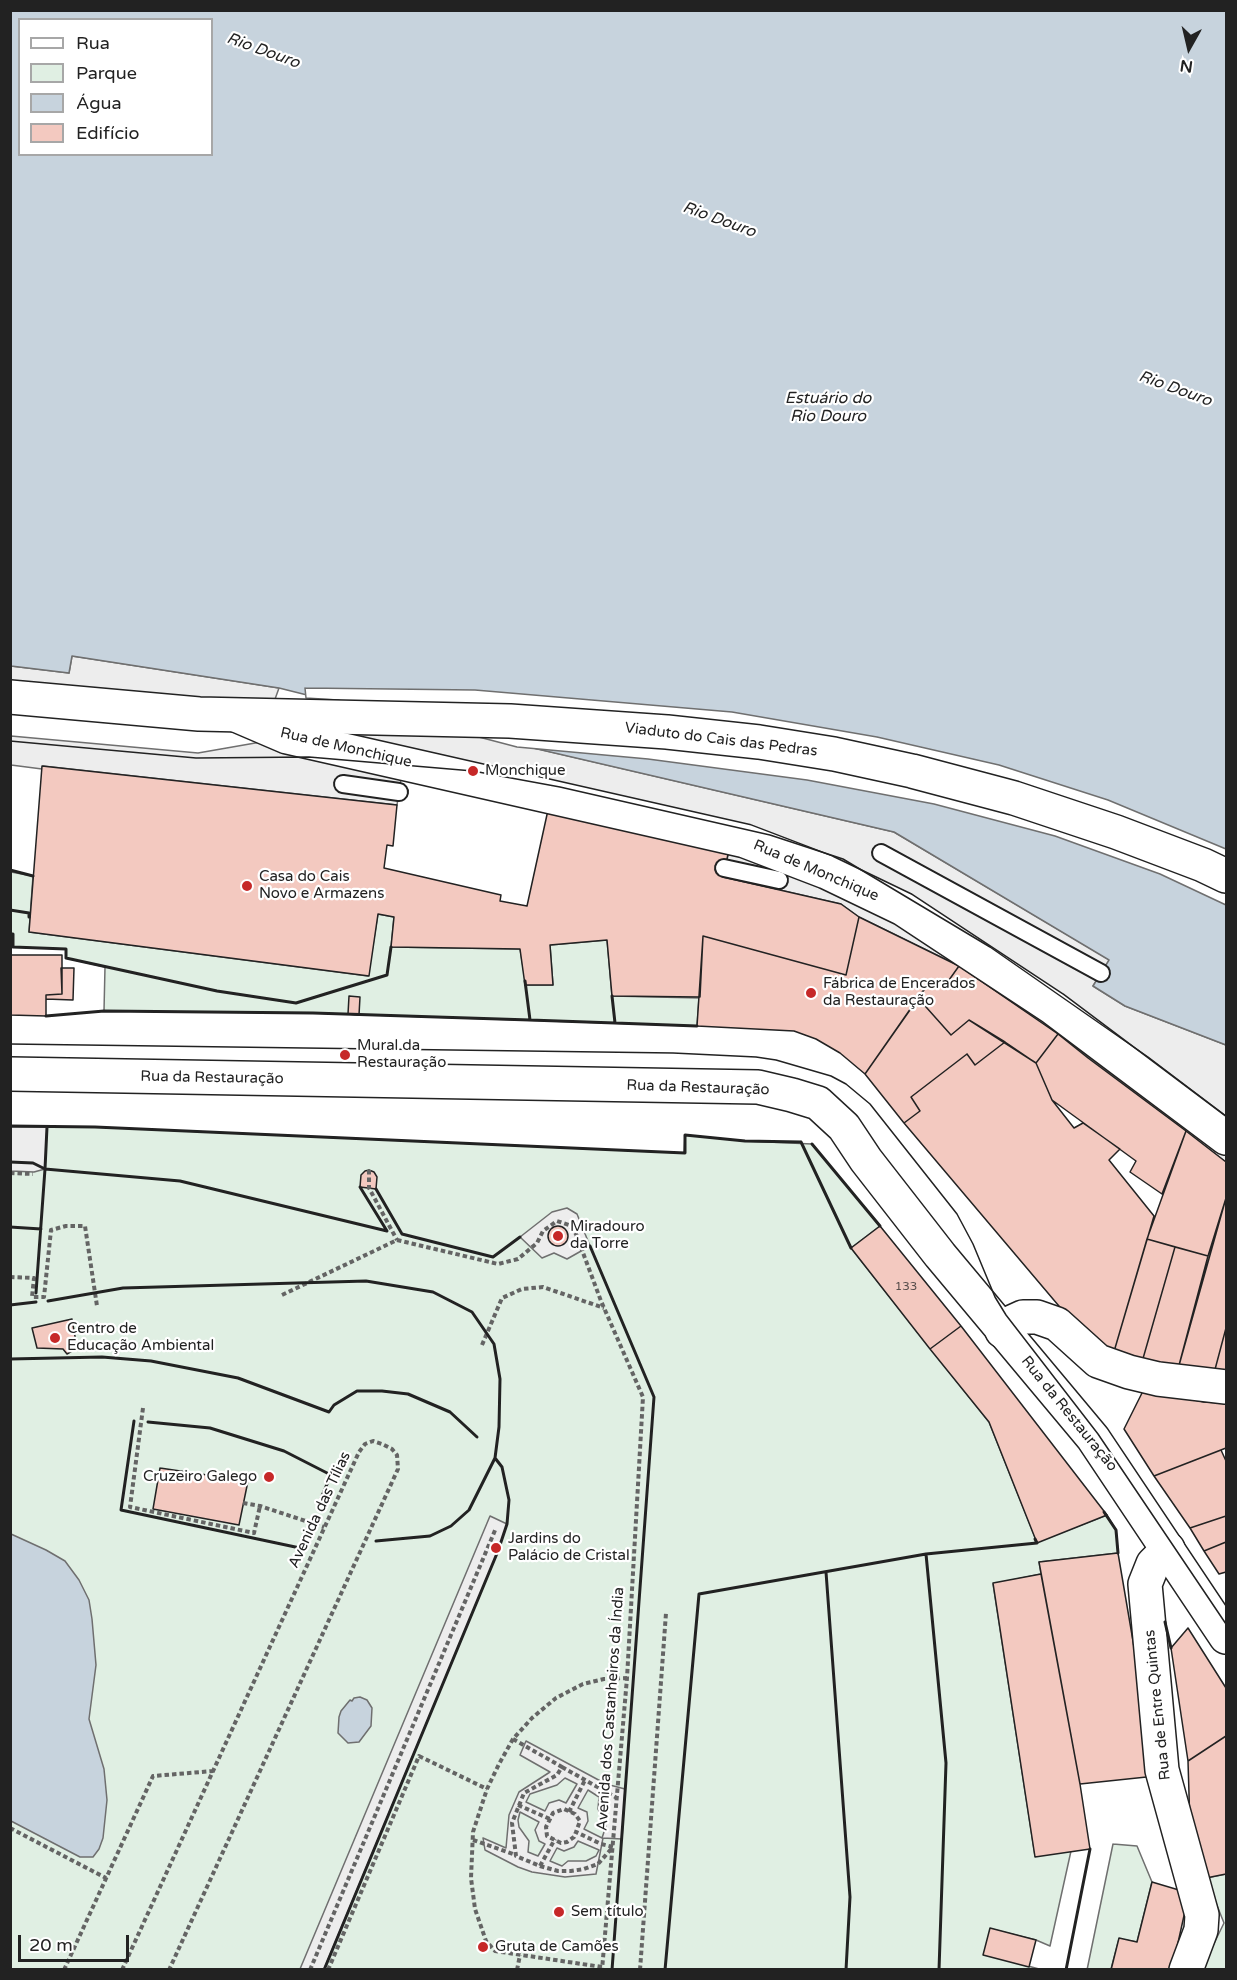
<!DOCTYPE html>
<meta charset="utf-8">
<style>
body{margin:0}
#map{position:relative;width:1237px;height:1980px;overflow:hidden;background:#fff;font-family:"Varela Round",sans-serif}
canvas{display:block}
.frame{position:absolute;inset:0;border:12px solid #222;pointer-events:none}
.legend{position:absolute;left:18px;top:18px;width:195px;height:138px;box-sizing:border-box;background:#fff;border:2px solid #a7a7a7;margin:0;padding:8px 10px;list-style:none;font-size:18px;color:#222}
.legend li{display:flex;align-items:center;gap:12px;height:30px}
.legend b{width:30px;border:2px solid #a7a7a7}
.north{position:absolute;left:1159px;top:18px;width:60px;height:60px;-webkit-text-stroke:4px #fff;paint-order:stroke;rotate:188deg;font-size:16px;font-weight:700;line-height:24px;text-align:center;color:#222}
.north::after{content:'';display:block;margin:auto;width:21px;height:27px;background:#222;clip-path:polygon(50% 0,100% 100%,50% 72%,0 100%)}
.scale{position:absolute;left:18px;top:1935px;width:111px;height:27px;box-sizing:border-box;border:3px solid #222;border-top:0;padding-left:8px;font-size:18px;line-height:21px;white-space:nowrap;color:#222;-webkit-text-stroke:4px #fff;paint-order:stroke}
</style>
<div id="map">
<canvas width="1237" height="1980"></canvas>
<div class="frame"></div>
<ul class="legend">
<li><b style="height:8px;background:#fff"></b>Rua</li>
<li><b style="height:16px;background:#e0efe3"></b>Parque</li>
<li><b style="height:16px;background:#c7d3dd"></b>Água</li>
<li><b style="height:16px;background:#f3c9c0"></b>Edifício</li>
</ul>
<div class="north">N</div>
<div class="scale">20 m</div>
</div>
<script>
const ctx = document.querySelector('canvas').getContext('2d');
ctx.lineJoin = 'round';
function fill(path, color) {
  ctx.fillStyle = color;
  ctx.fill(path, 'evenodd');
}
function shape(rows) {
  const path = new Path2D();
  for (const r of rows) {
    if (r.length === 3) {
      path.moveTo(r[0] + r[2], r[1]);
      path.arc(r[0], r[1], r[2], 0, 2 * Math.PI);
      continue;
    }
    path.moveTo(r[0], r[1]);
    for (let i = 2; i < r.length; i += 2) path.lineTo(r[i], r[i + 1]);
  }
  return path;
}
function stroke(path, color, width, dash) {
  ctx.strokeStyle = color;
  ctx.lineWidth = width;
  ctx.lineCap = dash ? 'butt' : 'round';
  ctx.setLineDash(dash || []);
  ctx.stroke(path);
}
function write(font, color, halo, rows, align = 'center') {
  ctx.font = font + ' "Varela Round",sans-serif';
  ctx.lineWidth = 4.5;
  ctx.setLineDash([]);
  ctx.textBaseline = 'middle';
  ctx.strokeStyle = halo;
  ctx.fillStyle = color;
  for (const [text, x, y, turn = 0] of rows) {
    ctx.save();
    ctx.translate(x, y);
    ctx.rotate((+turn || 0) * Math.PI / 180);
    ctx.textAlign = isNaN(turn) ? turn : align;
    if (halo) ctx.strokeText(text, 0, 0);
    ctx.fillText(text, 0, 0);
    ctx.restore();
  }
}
const green = shape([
 [11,872,33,876,29,932,368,976,378,914,394,917,391,947,520,949,526,985,553,985,550,945,607,940,612,996,699,998,697,1026,313,1013,104,1011,105,967,66,958,66,949,13,947,13,935,11,934,11,872],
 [11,1127,95,1127,684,1153,685,1135,745,1141,812,1144,880,1226,851,1248,989,1422,1037,1542,1107,1515,1116,1530,1118,1553,1039,1562,1041,1574,993,1584,1035,1856,1071,1851,1050,1946,1036,1940,991,1929,984,1954,1039,1969,11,1970,11,1127],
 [1113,1844,1137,1846,1152,1882,1137,1942,1119,1939,1111,1969,1087,1970,1113,1844],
 [1226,1874,1226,1969,1201,1970,1224,1923,1206,1878,1226,1874]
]);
fill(green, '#e0efe3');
stroke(green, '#6f6f6f', 1.5);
const parking = shape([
 [72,656,279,688,274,702,11,687,11,666,69,673,72,656],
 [332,706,534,748,894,832,1110,960,1093,986,1125,1006,1226,1045,1226,1162,1058,1034,959,966,859,917,841,904,723,877,729,850,401,779,397,805,43,766,42,769,11,765,11,736,198,753,324,731,332,706],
 [10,1127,47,1127,45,1169,34,1172,11,1171,10,1127],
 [567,1208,577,1214,590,1246,567,1259,554,1253,542,1258,520,1237,552,1212,567,1208],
 [490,1516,507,1524,498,1551,324,1969,300,1969,490,1516],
 [526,1741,606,1784,625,1789,622,1839,603,1838,596,1874,565,1877,532,1872,518,1867,485,1850,483,1838,506,1848,509,1815,519,1792,550,1772,520,1755,526,1741],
 [565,1778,577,1784,566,1803,559,1800,549,1803,545,1811,526,1802,530,1794,557,1785,565,1778],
 [588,1790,599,1797,598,1809,606,1826,602,1838,584,1829,588,1821,587,1812,578,1808,588,1790],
 [520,1812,539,1822,535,1830,539,1841,545,1844,538,1856,528,1852,529,1841,519,1827,518,1820,520,1812],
 [578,1841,599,1850,596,1856,586,1861,568,1861,562,1866,550,1861,557,1848,564,1851,574,1847,578,1841]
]);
fill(parking, '#ededed');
stroke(parking, '#6f6f6f', 1.5);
const water = shape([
 [11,11,1226,11,1226,1045,1125,1006,1093,986,1109,960,894,832,473,734,339,697,307,695,279,688,72,656,69,673,11,666,11,11],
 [20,20,212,20,212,154,20,154,20,20],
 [11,1534,46,1550,65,1561,79,1580,89,1600,92,1619,96,1665,89,1719,104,1769,107,1800,103,1838,99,1849,93,1857,80,1857,11,1821,11,1534],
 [360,1697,367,1700,372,1708,371,1726,359,1742,348,1743,338,1733,339,1717,341,1711,350,1700,352,1701,354,1698,360,1697]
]);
fill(water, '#c7d3dd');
stroke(water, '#6f6f6f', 1.5);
const pier = shape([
 [305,688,475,690,732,712,877,737,999,765,1108,800,1226,849,1226,905,1160,874,1055,836,934,804,807,780,648,759,517,747,338,700,306,698,305,688]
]);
fill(pier, '#fff');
stroke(pier, '#6f6f6f', 1.5);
const building = shape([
 [42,766,397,805,393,846,387,845,384,868,501,895,500,901,527,906,548,810,729,850,723,877,841,904,859,917,846,975,703,936,700,997,612,996,607,940,550,945,553,985,525,985,520,949,391,947,394,917,378,914,369,976,29,932,42,766],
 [859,917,959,966,944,987,931,980,865,1074,840,1053,816,1039,794,1031,697,1026,703,936,846,975,859,917],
 [10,955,62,955,62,994,46,995,46,1016,10,1015,10,955],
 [959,966,1058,1034,1036,1063,969,1020,951,1035,918,998,931,980,944,987,959,966],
 [61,968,74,968,73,1000,46,999,46,995,62,994,61,968],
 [349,996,360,997,359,1015,348,1014,349,996],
 [918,998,951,1035,969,1020,1005,1042,975,1065,967,1054,911,1097,920,1111,904,1123,865,1074,918,998],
 [1058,1034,1088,1058,1186,1131,1162,1194,1130,1172,1136,1161,1052,1100,1036,1063,1058,1034],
 [1005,1042,1036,1063,1052,1100,1074,1128,1083,1123,1120,1149,1109,1160,1154,1216,1113,1355,1064,1312,904,1123,920,1111,911,1097,967,1054,975,1065,1005,1042],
 [1186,1131,1226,1162,1226,1198,1208,1256,1147,1239,1186,1131],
 [369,1170,374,1172,377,1177,376,1189,360,1187,361,1175,365,1171,369,1170],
 [1226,1198,1226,1328,1213,1377,1178,1369,1226,1198],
 [558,1236,10],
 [880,1226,961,1326,930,1349,851,1248,880,1226],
 [1147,1239,1175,1247,1142,1362,1113,1355,1147,1239],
 [1175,1247,1208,1256,1178,1369,1142,1362,1175,1247],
 [72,1319,77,1348,67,1354,63,1349,37,1348,32,1328,72,1319],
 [961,1326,1107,1515,1037,1543,989,1422,930,1349,961,1326],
 [1226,1328,1226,1374,1213,1377,1226,1328],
 [1144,1389,1204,1402,1226,1403,1226,1448,1154,1476,1124,1429,1144,1389],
 [1221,1450,1226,1461,1226,1516,1190,1528,1154,1476,1221,1450],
 [160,1468,248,1481,239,1525,153,1509,160,1468],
 [1226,1516,1226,1542,1204,1551,1190,1528,1226,1516],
 [1226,1542,1226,1572,1219,1574,1204,1551,1226,1542],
 [1118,1553,1156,1776,1080,1784,1039,1562,1118,1553],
 [1041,1574,1080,1784,1090,1849,1035,1857,993,1583,1041,1574],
 [1188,1628,1226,1688,1226,1736,1188,1761,1171,1648,1188,1628],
 [1226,1736,1226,1874,1206,1878,1190,1827,1188,1761,1226,1736],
 [1152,1882,1189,1893,1172,1970,1111,1970,1119,1938,1137,1942,1152,1882],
 [990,1928,1036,1940,1029,1967,983,1955,990,1928]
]);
fill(building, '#f3c9c0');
stroke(building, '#222', 1.5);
const service = shape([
 [343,784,399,792],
 [881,853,1101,973],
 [724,868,779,880]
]);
const minor = shape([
 [238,716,287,737,745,841,826,872,903,909,1053,1008,1226,1138],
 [1002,1331,1012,1322,1023,1317,1037,1317,1057,1324,1098,1361,1129,1372,1158,1379,1226,1387],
 [1168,1549,1153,1564,1145,1584,1162,1770,1202,1915,1201,1930,1186,1970]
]);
const secondary = shape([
 [10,1074,758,1087,792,1095,818,1103,844,1127,866,1160,940,1255,1093,1438,1226,1637]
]);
const primary = shape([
 [10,697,199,714,510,721,667,732,759,742,834,754,912,771,1014,798,1116,832,1203,865,1226,876]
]);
stroke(service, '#222', 20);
stroke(minor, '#222', 36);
stroke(secondary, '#222', 36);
stroke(primary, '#222', 36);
stroke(shape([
 [369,1170,369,1188,397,1240],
 [10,1173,33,1174],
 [397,1240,498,1264,518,1259,537,1243,543,1231,557,1221,569,1225,576,1234,601,1301,643,1397,627,1678,602,1970],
 [10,1277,34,1278,32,1297,44,1297,51,1230,66,1226,85,1226,97,1306],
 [282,1295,397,1240],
 [482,1345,502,1298,522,1289,543,1287,604,1308],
 [143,1408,130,1507,254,1533,260,1506],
 [243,1503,260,1506,324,1527],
 [513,1739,562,1767,557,1775,524,1793,512,1823,516,1856,540,1866,558,1871,571,1871,584,1869,598,1864,613,1847,601,1844,576,1832,574,1837,567,1842,561,1843,547,1836,546,1827,553,1813,564,1809,575,1814,580,1821,576,1832],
 [562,1767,617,1798],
 [518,1805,550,1819],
 [569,1812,585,1780],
 [10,1828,106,1878],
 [473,1840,516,1855],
 [540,1866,555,1839],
 [602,1967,495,1951,486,1941,475,1909,471,1878,473,1832,487,1789,499,1764,513,1739,532,1718,556,1698,583,1684,604,1679,627,1678],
 [64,1970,153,1776,213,1771],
 [122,1970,359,1452,365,1444,373,1441,382,1444,392,1449,397,1455,398,1469,169,1970],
 [310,1970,496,1528],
 [328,1970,419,1756,487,1789],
 [517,1970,520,1955],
 [640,1970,666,1613]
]), '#646464', 4, [4.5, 3]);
stroke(service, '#fff', 16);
stroke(minor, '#fff', 33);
stroke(secondary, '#fff', 33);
stroke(primary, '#fff', 33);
stroke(shape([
 [10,741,196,758,309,757,473,771,560,787,770,835,843,859,990,947,1148,1057,1226,1116],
 [10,1044,673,1053,756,1057,776,1060,831,1076,846,1084,870,1104,957,1214,973,1244,995,1297,1006,1315,1098,1434,1226,1624]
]), '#222', 1.5);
stroke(shape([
 [10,870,33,876],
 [10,910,29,913,29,917],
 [10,934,13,934,13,947],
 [13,947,66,949,66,958],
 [66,958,217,991,296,1003,387,975,391,947],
 [46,1016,104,1011,313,1013,530,1020,525,981],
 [530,1020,615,1023,612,996],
 [615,1023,697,1026],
 [10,1126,95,1127,685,1153,685,1135,745,1141,801,1142],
 [801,1142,851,1248],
 [812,1144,880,1226],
 [10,1162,33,1163,45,1169,47,1127],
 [376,1189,402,1234,493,1257,520,1237],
 [10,1227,41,1229],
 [590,1246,654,1397,612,1970],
 [36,1293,45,1169,180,1181,387,1231,360,1187],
 [48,1301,123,1288,366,1281,433,1292,472,1312,494,1344,500,1379,499,1427,495,1458,469,1510,451,1526,430,1536,376,1541],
 [10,1305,36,1302],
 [10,1359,102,1357,151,1361,238,1378,329,1412,334,1405,357,1391,382,1391,408,1394,450,1412,477,1437],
 [134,1421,121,1510,300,1548,310,1525],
 [148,1422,210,1428,284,1451,331,1475,321,1498],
 [1104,1512,1116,1530,1118,1553],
 [926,1554,946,1763,939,1970],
 [826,1572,850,1897,846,1970],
 [1165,1622,1171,1648],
 [324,1970,498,1551,507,1524,509,1500,502,1467,495,1458],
 [665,1970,699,1594,926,1554,1037,1543,1035,1539],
 [1066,1970,1090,1849]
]), '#222', 3);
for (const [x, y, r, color] of [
 [473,771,6,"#c62828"],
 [247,886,6,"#c62828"],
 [811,993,6,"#c62828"],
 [345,1055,6,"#c62828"],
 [558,1236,6,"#c62828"],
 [55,1338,6,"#c62828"],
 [269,1477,6,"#c62828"],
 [496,1548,6,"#c62828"],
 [559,1912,6,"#c62828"],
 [483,1947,6,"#c62828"]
]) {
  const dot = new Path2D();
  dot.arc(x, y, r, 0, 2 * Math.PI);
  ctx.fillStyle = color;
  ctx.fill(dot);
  stroke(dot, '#fff', 2);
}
write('12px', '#564c4a', null, [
 ["133",906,1287]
]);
write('15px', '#222', '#fff', [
 ["Viaduto do Cais das Pedras",721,740,7],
 ["Rua de Monchique",346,748,13],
 ["Rua de Monchique",816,871,23],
 ["Rua da Restauração",212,1078,1],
 ["Rua da Restauração",698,1088,2],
 ["Rua da Restauração",1069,1414,51],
 ["Avenida das Tílias",320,1510,-65],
 ["Rua de Entre Quintas",1158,1705,-96],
 ["Avenida dos Castanheiros da Índia",611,1709,-86]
]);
write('15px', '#222', '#fff', [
 ["Monchique",485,771],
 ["Casa do Cais",259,877],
 ["Novo e Armazens",259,894],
 ["Fábrica de Encerados",823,984],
 ["da Restauração",823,1001],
 ["Mural da",357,1046],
 ["Restauração",357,1063],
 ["Miradouro",570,1227],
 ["da Torre",570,1244],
 ["Centro de",67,1329],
 ["Educação Ambiental",67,1346],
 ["Cruzeiro Galego",257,1477,"right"],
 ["Jardins do",508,1539],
 ["Palácio de Cristal",508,1556],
 ["Sem título",571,1912],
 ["Gruta de Camões",495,1947]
], 'left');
write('italic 16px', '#222', '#fff', [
 ["Rio Douro",263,51,20],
 ["Rio Douro",719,220,20],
 ["Rio Douro",1175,389,20],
 ["Estuário do",828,399],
 ["Rio Douro",828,417]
]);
</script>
